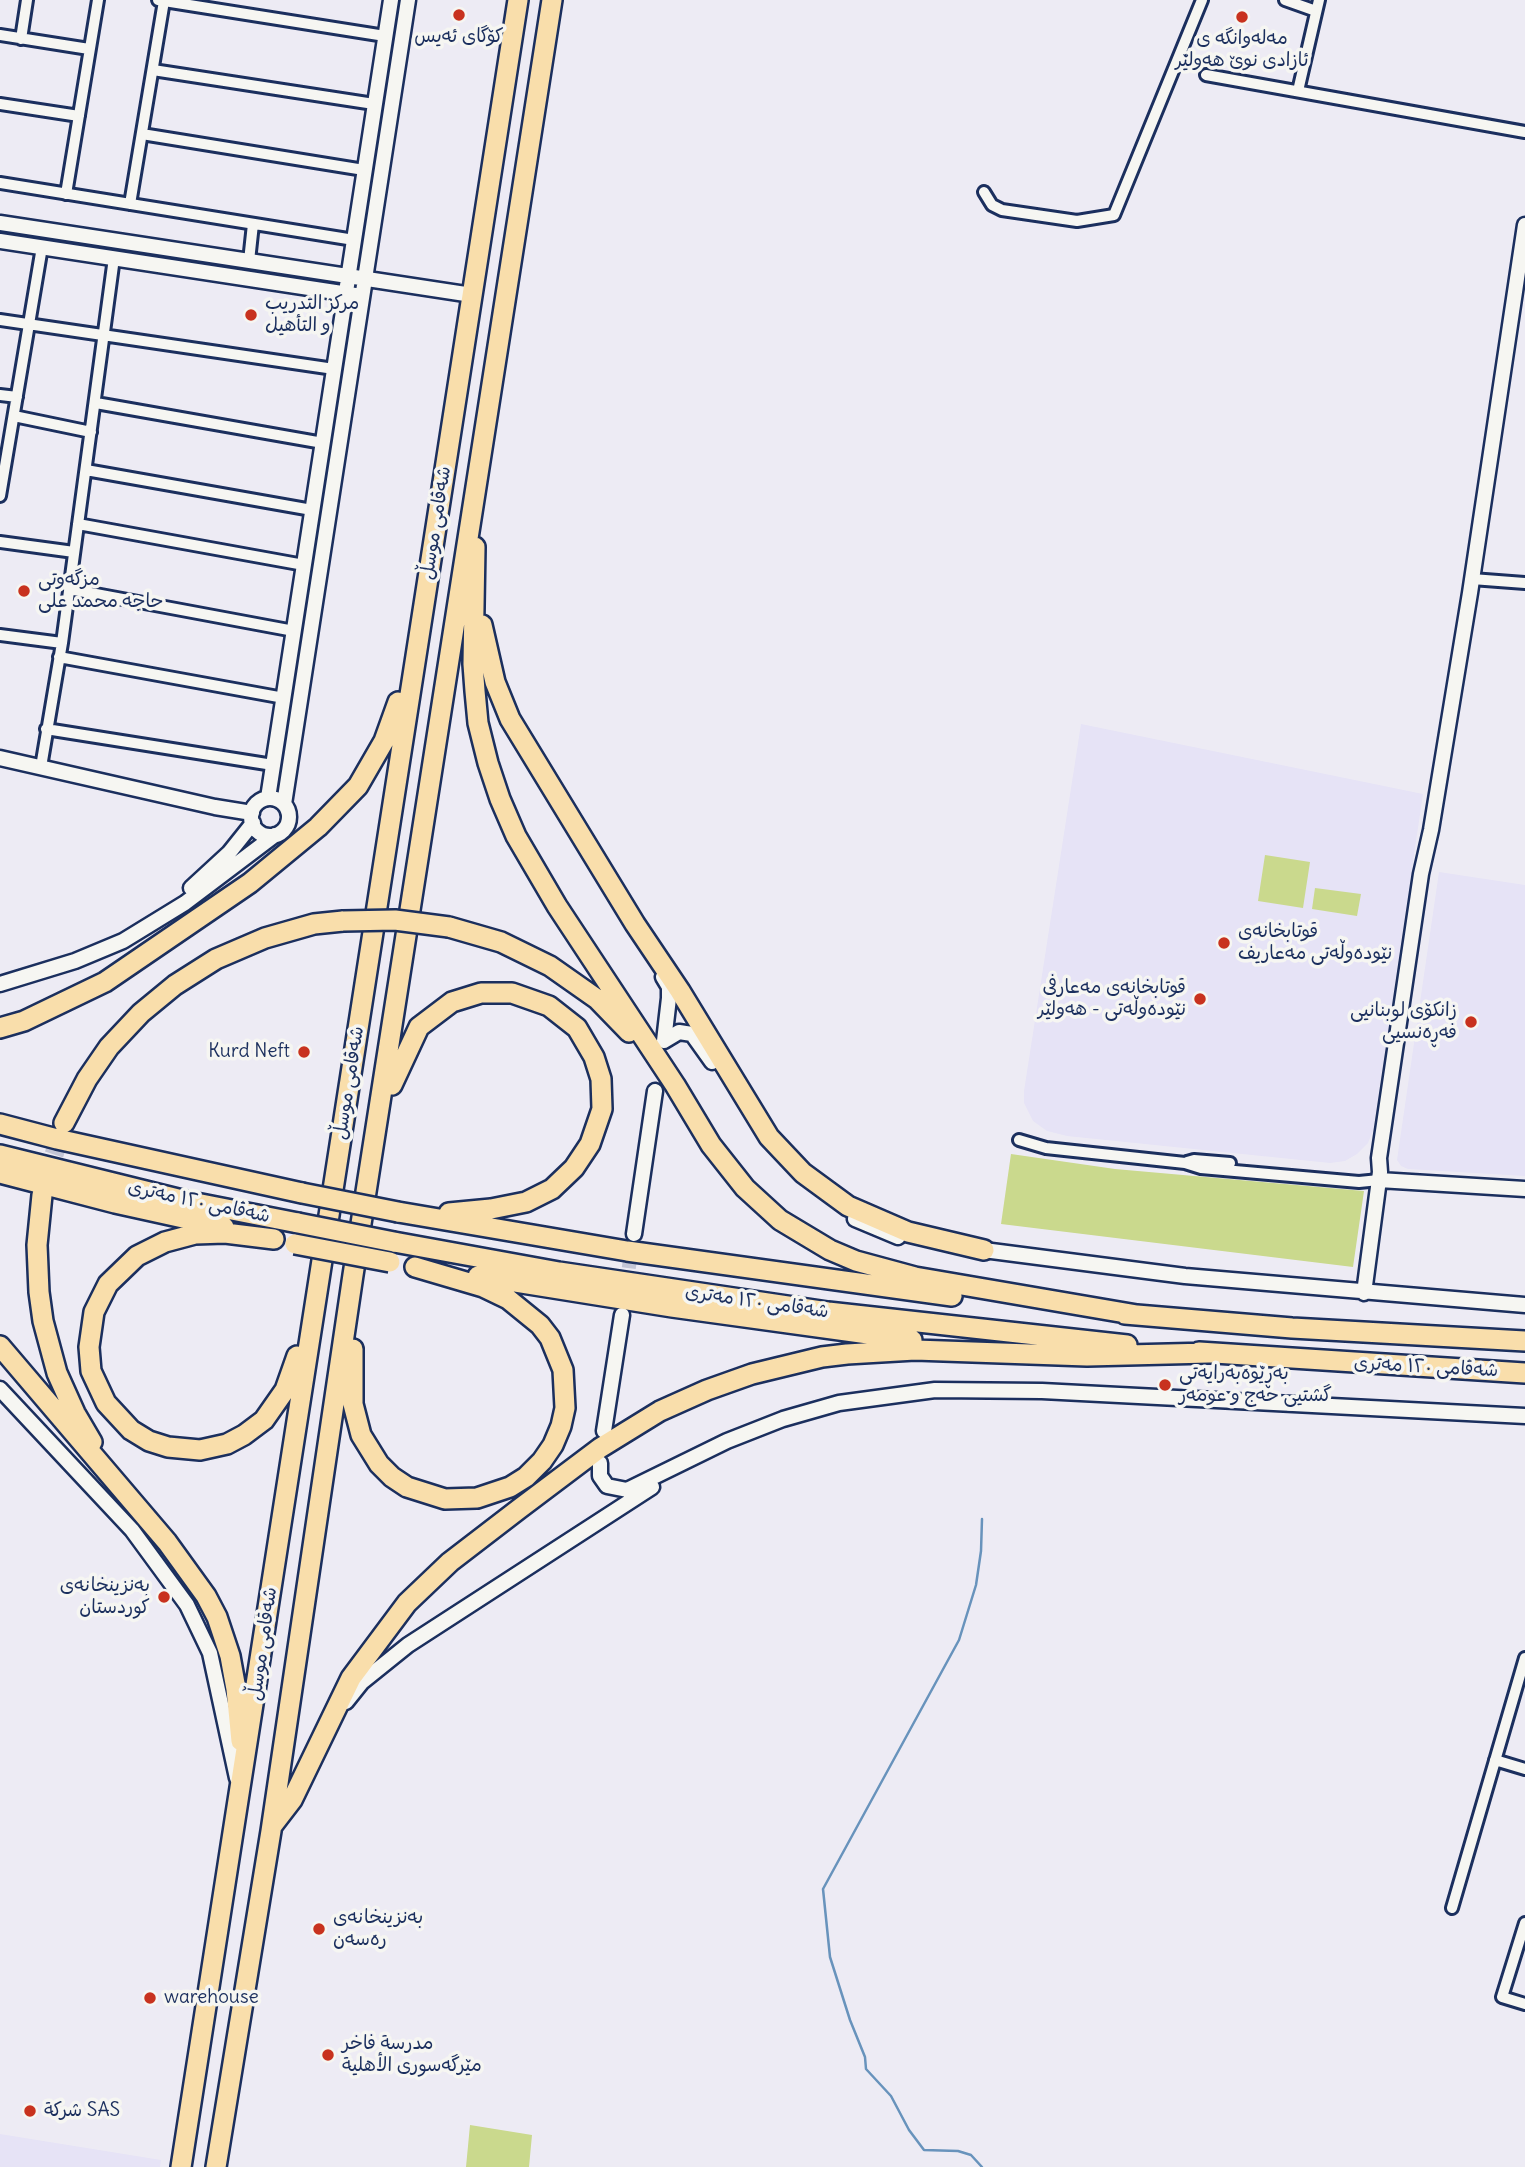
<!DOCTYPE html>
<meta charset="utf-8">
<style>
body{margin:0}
canvas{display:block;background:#edebf4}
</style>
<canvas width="1525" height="2167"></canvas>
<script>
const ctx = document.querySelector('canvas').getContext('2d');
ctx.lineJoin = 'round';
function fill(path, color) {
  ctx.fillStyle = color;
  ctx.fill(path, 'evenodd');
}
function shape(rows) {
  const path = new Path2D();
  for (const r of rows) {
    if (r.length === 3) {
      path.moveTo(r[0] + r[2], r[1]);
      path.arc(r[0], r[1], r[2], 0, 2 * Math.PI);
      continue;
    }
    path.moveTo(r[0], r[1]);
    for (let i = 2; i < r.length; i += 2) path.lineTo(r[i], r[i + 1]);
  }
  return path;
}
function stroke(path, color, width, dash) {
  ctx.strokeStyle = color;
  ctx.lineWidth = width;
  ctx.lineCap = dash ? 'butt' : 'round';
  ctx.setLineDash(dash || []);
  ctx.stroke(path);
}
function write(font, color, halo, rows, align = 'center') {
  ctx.font = font + ' Delius,"Playpen Sans Arabic",sans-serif';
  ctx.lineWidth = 7;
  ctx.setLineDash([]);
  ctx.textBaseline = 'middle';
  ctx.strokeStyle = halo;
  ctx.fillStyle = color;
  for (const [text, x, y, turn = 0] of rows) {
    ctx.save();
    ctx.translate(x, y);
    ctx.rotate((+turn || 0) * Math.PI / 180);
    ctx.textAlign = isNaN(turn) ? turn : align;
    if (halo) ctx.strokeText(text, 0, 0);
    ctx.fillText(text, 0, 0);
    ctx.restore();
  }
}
fill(shape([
 [1081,724,1423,794,1373,1130,1368,1143,1357,1154,1345,1161,1330,1163,1067,1136,1047,1131,1033,1121,1024,1103,1024,1091],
 [1439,872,1525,885,1525,1176,1408,1169,1401,1166,1397,1160],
 [0,2134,161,2160,160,2167,0,2167]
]), '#e6e3f6');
fill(shape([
 [1265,855,1310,862,1303,908,1258,901],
 [1315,888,1361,894,1357,916,1312,909],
 [1011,1154,1115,1169,1364,1191,1353,1267,1001,1224],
 [470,2125,532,2135,529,2167,466,2167]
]), '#cad98d');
stroke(shape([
 [982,1519,981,1551,976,1585,959,1640,823,1889,830,1957,850,2020,865,2057,866,2069,891,2096,909,2130,924,2150,958,2151,971,2155,982,2167]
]), '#6893bc', 2.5);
stroke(shape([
 [626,1289,632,1244]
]), '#c3c5d6', 14, [14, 7]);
stroke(shape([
 [45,1182,64,1124]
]), '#c3c5d6', 19, [19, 10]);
const street = shape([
 [158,0,385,36],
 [1285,0,1316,11],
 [0,35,89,49],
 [21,39,27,0],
 [153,70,374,104],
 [1206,75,1525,132],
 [1298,91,1319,0],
 [0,104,79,116],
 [142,134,364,170],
 [0,183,354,240],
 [984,192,992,205,1002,210,1077,221,1114,215,1202,0],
 [66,194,98,0],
 [130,204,164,1],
 [249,261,253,224],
 [0,320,334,369],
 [0,395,17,397],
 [96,403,323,443],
 [14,416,91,432],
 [86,470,312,510],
 [0,496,42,247],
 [78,524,304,565],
 [0,542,74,552],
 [1472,579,1525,583],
 [69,589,294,631],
 [0,635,62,643],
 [59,657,284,698],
 [46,729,273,765],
 [41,767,62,643,114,258],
 [1019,1140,1046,1148,1185,1163,1201,1168,1359,1182,1379,1180],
 [1187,1162,1194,1160,1230,1163],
 [1495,1760,1525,1769],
 [1452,1908,1525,1658],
 [1525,1923,1502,1997,1525,2004]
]);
const secondary = shape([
 [0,223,472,295],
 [0,241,355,295],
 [0,758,215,807,252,813],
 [268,798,391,0],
 [270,817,19],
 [284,804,408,0],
 [191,888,229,853,253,823],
 [663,977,669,987,669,998,664,1041],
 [0,984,75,961,123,941,185,903,275,835],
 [664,1041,679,1032,692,1034,712,1062],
 [1379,1180,1525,1189],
 [855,1219,898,1237],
 [634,1234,655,1091],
 [976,1249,1185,1276,1525,1305],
 [1364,1293,1380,1172,1379,1158,1421,874,1431,830,1470,593,1525,225],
 [0,1389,132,1530,187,1605,210,1653,237,1778],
 [604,1431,622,1315],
 [600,1463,600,1476,607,1486,627,1490,727,1441,783,1419,839,1403,935,1390,1042,1391,1525,1416],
 [346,1702,362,1682,408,1645,652,1487]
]);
const highway = shape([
 [475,547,473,664,475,691,478,723,488,763,500,799,516,836,557,906,675,1085,711,1145,745,1188,780,1220,830,1250,856,1261,915,1277,1137,1315],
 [482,625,495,682,510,719,635,924,680,991,769,1137,803,1173,848,1206,908,1232,984,1250],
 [449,927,501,942,550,966,597,999,629,1032],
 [0,1028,24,1021,105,982,250,883,318,827,358,786,384,741,398,702],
 [392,1085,419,1027,452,1002,481,993,512,993,549,1006,577,1028,594,1057,601,1079,602,1109,590,1144,574,1168,552,1189,526,1202,491,1209,449,1213],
 [64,1123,87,1079,109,1047,141,1013,175,985,216,959,265,938,314,924,343,921],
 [0,1124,57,1139,302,1193],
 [0,1155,186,1201,298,1223],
 [0,1173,115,1203,224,1227],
 [42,1195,37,1245,39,1292,43,1321,57,1373,75,1413,92,1442],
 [398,1212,627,1251,952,1296],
 [274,1239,225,1233,195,1234,165,1242,137,1256,108,1284,94,1312,89,1347,91,1371,106,1403,131,1430,149,1441,168,1447,200,1450,227,1444,244,1435,264,1420,285,1390,297,1356],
 [394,1242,559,1272,828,1312,1127,1345],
 [478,1276,672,1307,912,1340],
 [1125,1314,1292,1328,1525,1341],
 [0,1346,167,1542,206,1596,217,1617,230,1656,236,1689,241,1741],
 [353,1349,353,1404,361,1435,379,1464,392,1477,407,1487,445,1499,477,1498,510,1487,526,1477,542,1461,553,1445,561,1426,565,1408,563,1370,550,1338,540,1325,508,1299,483,1287,415,1267],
 [1199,1352,1525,1373],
 [272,1826,292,1800,351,1678,407,1603,450,1562,519,1509,600,1448,660,1411,707,1390,752,1374,822,1357,847,1354,915,1350,1087,1356,1209,1353],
 [181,2167,518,0],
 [216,2167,271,1831,353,1275,552,0]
]);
stroke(street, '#1b2f5e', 16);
stroke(secondary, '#1b2f5e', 19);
stroke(highway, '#1b2f5e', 24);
stroke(street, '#f6f6f2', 10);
stroke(secondary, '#f6f6f2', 14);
stroke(highway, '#f9deab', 19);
const highwayBridge = shape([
 [343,921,395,920,449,927],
 [302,1193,398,1212],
 [298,1223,394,1242],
 [295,1244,390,1262]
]);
stroke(highwayBridge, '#1b2f5e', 24, []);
stroke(highwayBridge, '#f9deab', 19);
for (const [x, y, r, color] of [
 [459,15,7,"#c8321e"],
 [1242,17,7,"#c8321e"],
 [251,315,7,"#c8321e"],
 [24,591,7,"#c8321e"],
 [1224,943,7,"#c8321e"],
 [1200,999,7,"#c8321e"],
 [1471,1022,7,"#c8321e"],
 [304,1052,7,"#c8321e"],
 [1165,1385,7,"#c8321e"],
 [164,1597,7,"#c8321e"],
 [319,1929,7,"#c8321e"],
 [150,1998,7,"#c8321e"],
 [328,2055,7,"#c8321e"],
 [30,2111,7,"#c8321e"]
]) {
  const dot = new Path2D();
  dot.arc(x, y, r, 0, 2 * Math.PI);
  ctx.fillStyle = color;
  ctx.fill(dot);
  stroke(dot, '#f6f6f2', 2.5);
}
write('19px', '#1b2f5e', '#f6f6f2', [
 ["کۆگای ئەیس",459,37,"center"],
 ["مەلەوانگە ی",1242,39,"center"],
 ["ئازادی نوێ هەولێر",1242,61,"center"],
 ["مركز التدريب",265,304],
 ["و التأهيل",265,326],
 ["مزگه‌وتی",38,580],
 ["حاجه‌ محمد علی",38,602],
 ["قوتابخانەی",1238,932],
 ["نێودەوڵەتی مەعاریف",1238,954],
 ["قوتابخانەی مەعارفی",1186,988,"right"],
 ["نێودەوڵەتی - هەولێر",1186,1010,"right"],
 ["زانکۆی لوبنانیی",1457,1011,"right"],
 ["فەڕەنسیی",1457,1033,"right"],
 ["Kurd Neft",290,1052,"right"],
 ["بەڕێوەبەرایەتی",1179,1374],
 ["گشتیی حەج و عومەر",1179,1396],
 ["بەنزینخانەی",150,1586,"right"],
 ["کوردستان",150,1608,"right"],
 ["بەنزینخانەی",333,1918],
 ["رەسەن",333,1940],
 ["warehouse",164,1998],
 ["مدرسة فاخر",342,2044],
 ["مێرگەسوری الأهلية",342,2066],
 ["شركة SAS",44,2111]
], 'left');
write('19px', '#1b2f5e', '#f6f6f2', [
 ["شەقامی موسڵ",436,523,-81],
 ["شەقامی موسڵ",349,1083,-81],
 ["شەقامی ١٢٠ مەتری",199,1202,12],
 ["شەقامی ١٢٠ مەتری",757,1302,8],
 ["شەقامی ١٢٠ مەتری",1426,1367,3],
 ["شەقامی موسڵ",263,1644,-82]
]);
</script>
